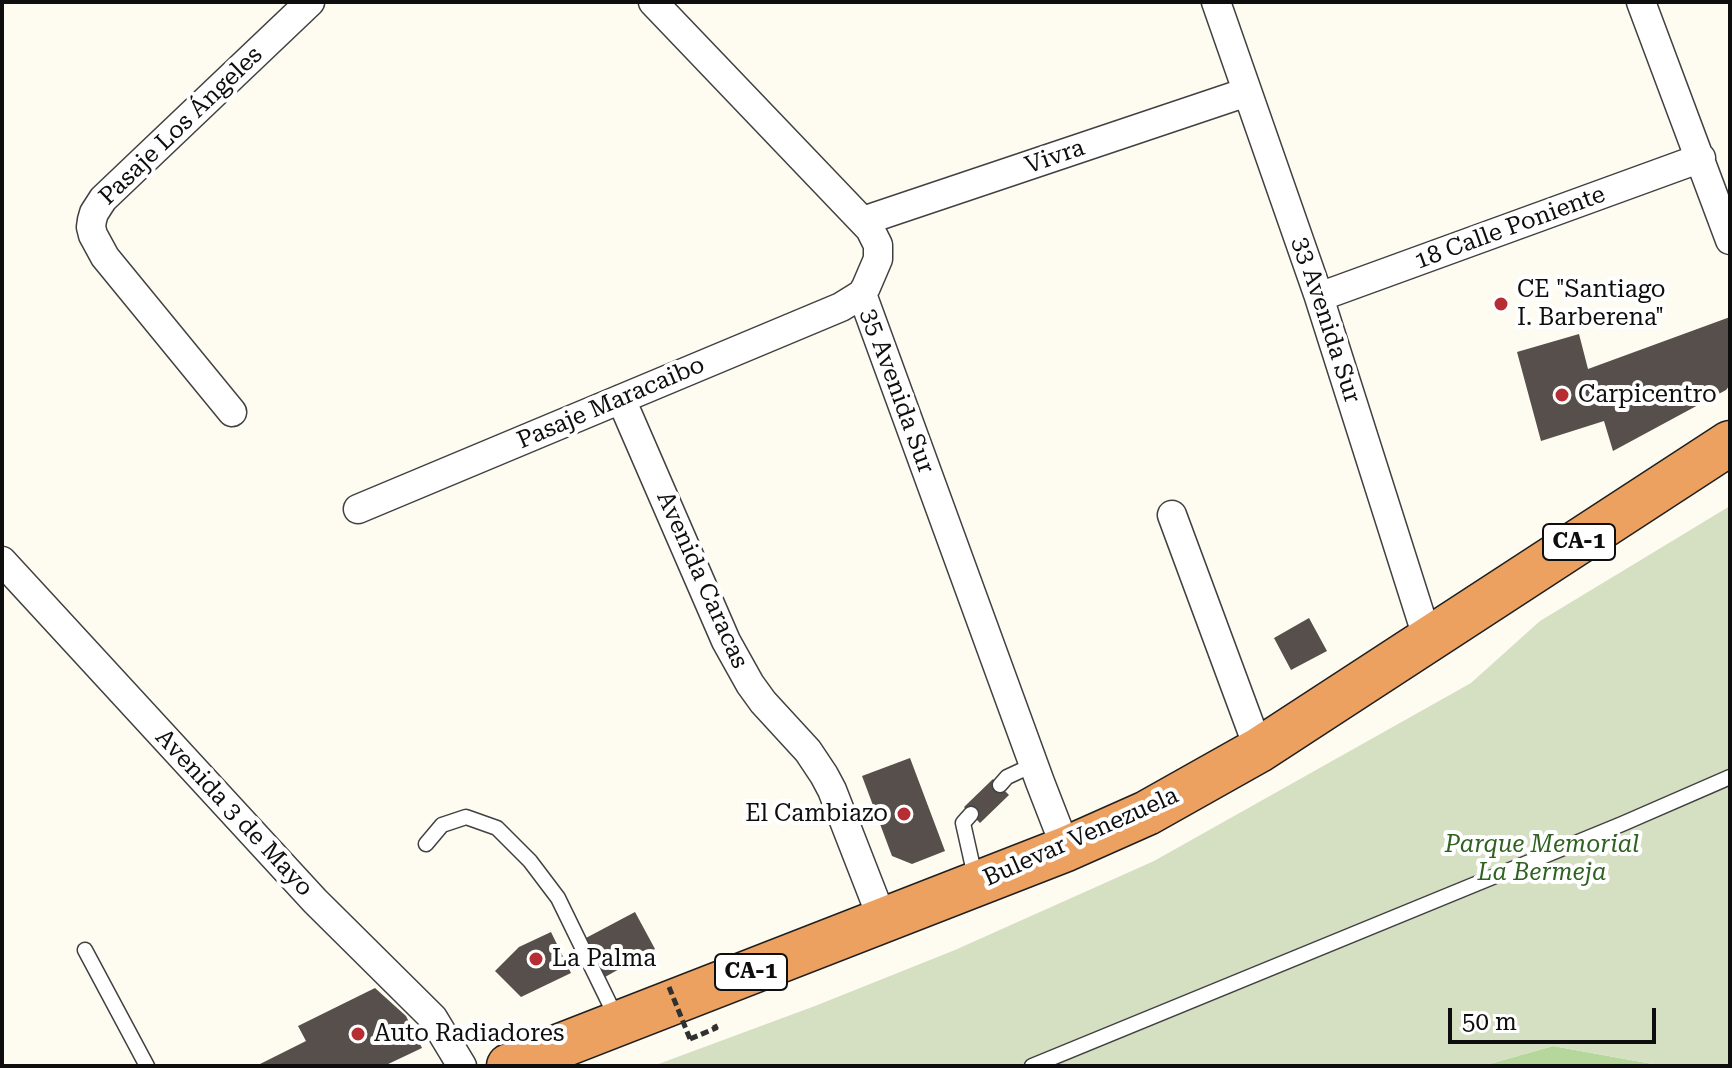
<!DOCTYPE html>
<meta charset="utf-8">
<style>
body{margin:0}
#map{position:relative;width:1732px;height:1068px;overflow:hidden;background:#fefbf0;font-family:"Roboto Serif",serif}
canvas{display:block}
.frame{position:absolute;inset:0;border:4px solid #0e0e0e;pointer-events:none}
.scale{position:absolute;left:1448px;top:1008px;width:208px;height:36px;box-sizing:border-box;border:4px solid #0e0e0e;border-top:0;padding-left:10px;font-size:24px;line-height:28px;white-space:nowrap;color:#0e0e0e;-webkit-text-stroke:6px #fff;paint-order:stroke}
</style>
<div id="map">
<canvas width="1732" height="1068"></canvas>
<div class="frame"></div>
<div class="scale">50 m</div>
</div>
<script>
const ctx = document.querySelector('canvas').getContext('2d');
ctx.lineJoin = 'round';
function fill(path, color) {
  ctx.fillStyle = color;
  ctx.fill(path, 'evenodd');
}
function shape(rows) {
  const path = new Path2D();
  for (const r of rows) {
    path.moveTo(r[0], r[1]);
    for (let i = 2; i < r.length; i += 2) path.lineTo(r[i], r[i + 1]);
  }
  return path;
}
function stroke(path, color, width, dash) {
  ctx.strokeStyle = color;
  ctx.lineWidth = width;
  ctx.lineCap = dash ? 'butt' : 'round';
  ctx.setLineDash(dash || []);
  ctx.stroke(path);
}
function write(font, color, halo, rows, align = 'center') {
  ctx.font = font + ' "Roboto Serif",serif';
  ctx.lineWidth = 8;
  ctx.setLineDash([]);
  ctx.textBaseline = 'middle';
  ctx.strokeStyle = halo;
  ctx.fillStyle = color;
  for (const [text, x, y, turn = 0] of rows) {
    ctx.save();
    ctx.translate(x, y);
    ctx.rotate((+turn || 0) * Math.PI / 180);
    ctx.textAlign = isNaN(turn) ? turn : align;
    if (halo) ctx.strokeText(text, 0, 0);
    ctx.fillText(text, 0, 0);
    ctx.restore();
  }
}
fill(shape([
 [1553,1046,1664,1066,1482,1066]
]), '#b6d79b');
fill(shape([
 [1730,506,1730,1066,1664,1066,1553,1046,1482,1066,653,1066,815,1006,955,950,1154,861,1471,683,1540,621]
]), '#d5dfc2');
fill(shape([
 [1730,317,1730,385,1726,390,1613,451,1604,421,1541,441,1517,352,1579,334,1588,369],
 [1309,618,1327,651,1291,670,1274,638],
 [910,758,945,851,912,864,892,856,862,776],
 [993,779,1009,795,980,823,964,807],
 [635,912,655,949,605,977,584,939],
 [551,932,571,973,521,997,495,971,519,947],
 [375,988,406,1016,422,1048,384,1066,256,1066,306,1041,298,1026]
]), '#564f4b');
const lane = shape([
 [1000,785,1007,777,1033,765],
 [971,814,963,823,976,881],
 [426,844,442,825,466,817,497,828,530,861,558,898,617,1019],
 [85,950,147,1066],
 [1032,1066,1622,824,1730,777]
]);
const street = shape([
 [1216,2,1319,297,1428,640],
 [1641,2,1730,240],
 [863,221,1247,92],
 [862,294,1040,782,1066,849],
 [1319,297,1701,158],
 [621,399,726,641,750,684,763,702,808,751,824,775,832,790,883,921],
 [232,412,105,257,93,235,91,227,92,220,94,213,103,199,310,2],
 [358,509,841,307,862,294,866,287,878,259,878,245,870,229,653,2],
 [1172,515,1259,750],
 [2,561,315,901,433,1018,462,1066]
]);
const highway = shape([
 [509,1066,1066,849,1147,813,1259,750,1730,443]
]);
stroke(lane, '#414141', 17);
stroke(street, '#414141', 31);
stroke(highway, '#1f1f1f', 47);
stroke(shape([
 [690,1039,716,1028,713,1022]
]), '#303030', 5, [8, 4]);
stroke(lane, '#fff', 14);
stroke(street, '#fff', 28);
stroke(highway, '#eca160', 44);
stroke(shape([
 [669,987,690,1039]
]), '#303030', 5, [8, 4]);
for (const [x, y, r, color] of [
 [1501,304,8,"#b62e34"],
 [1562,395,8,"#b62e34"],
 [904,814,8,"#b62e34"],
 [536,959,8,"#b62e34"],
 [358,1034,8,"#b62e34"]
]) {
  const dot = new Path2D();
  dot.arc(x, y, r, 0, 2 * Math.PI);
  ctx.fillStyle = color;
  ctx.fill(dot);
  stroke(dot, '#fff', 3);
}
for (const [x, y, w] of [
 [1579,542,72],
 [751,972,72]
]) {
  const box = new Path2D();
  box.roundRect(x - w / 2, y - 18, w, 36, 6);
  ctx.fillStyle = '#fff';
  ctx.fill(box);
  stroke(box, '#0e0e0e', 2);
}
write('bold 22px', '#0e0e0e', null, [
 ["CA-1",1579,542],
 ["CA-1",751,972]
]);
write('24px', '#0e0e0e', '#fff', [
 ["Pasaje Los Ángeles",181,126,-44],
 ["Vivra",1055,157,-19],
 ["18 Calle Poniente",1510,228,-20],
 ["33 Avenida Sur",1326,320,72],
 ["35 Avenida Sur",897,391,70],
 ["Pasaje Maracaibo",611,403,-23],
 ["Avenida Caracas",702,580,66],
 ["Avenida 3 de Mayo",234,813,47],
 ["Bulevar Venezuela",1081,837,-24]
]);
write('24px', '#0e0e0e', '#fff', [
 ["CE \"Santiago",1517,290],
 ["I. Barberena\"",1517,318],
 ["Carpicentro",1578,395],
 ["El Cambiazo",888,814,"right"],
 ["La Palma",552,959],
 ["Auto Radiadores",374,1034]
], 'left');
write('italic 24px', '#2f6222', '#fff', [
 ["Parque Memorial",1542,845],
 ["La Bermeja",1542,873]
]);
</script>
